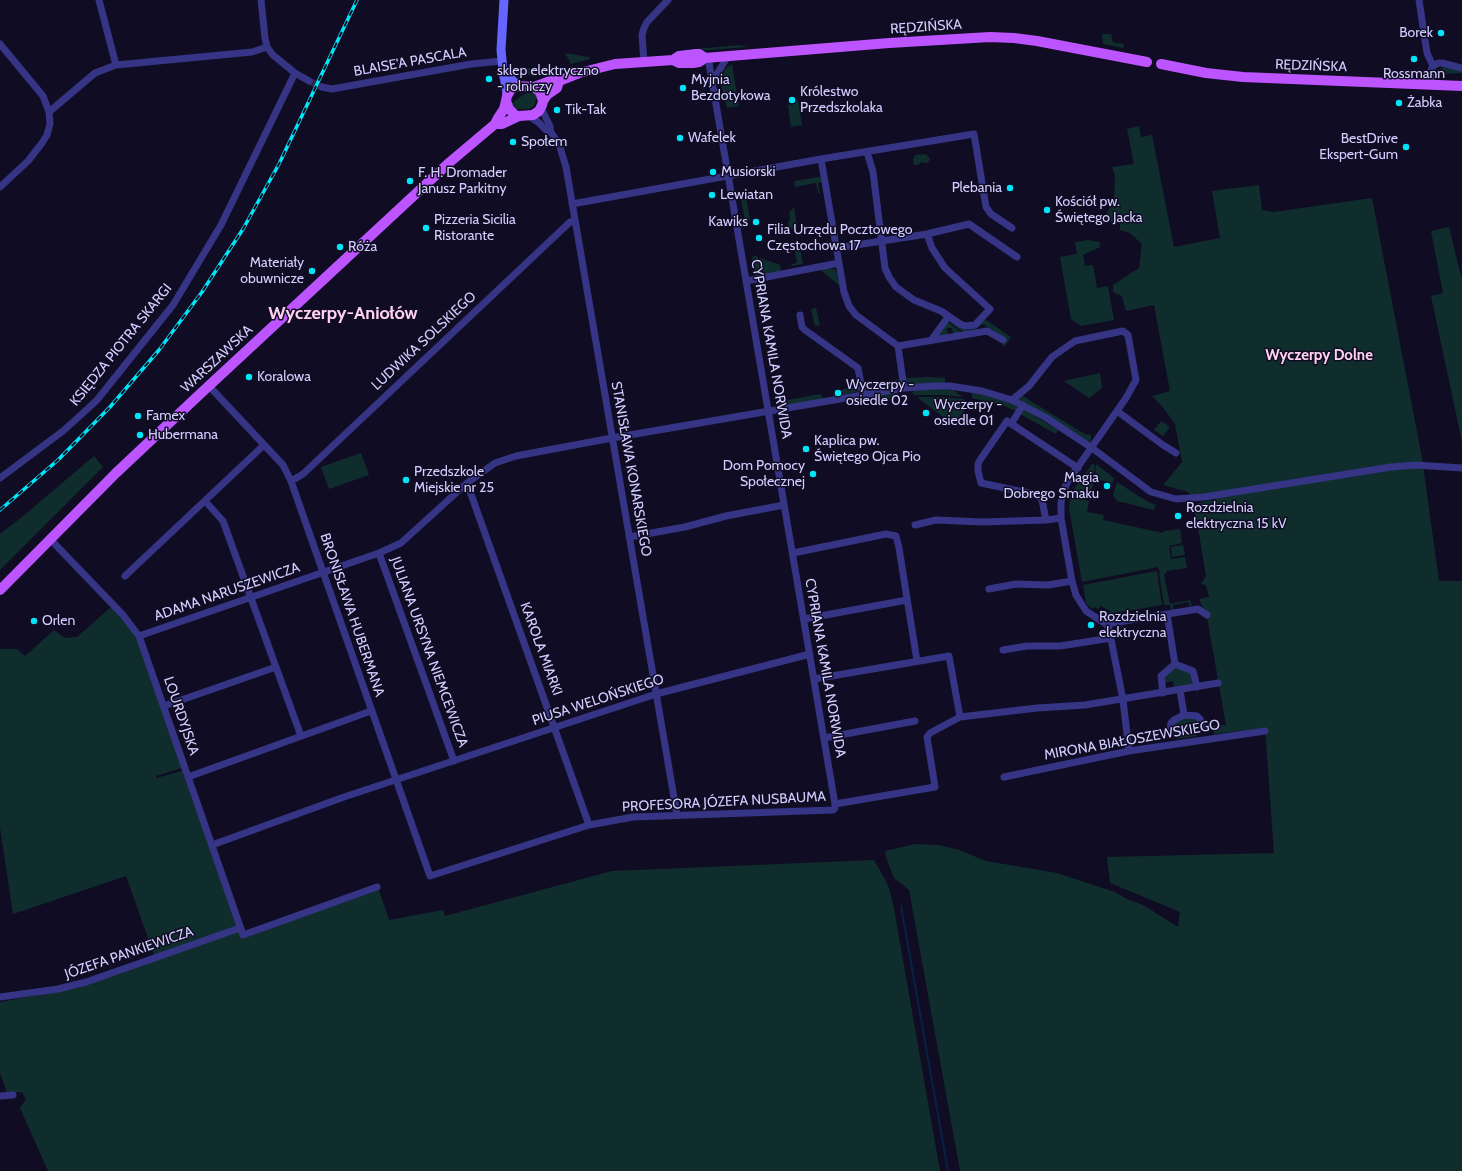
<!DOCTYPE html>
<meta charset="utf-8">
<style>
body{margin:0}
canvas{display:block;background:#100c23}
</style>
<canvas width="1462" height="1171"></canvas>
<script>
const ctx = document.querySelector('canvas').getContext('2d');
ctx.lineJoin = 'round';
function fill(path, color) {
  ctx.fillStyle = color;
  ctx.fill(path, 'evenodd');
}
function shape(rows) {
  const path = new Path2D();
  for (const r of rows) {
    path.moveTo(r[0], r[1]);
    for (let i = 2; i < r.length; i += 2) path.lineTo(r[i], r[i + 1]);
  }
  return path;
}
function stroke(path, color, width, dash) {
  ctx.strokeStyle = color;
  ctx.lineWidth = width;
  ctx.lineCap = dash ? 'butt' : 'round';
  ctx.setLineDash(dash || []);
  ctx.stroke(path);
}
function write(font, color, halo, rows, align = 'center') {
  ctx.font = font + ' Cabin,sans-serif';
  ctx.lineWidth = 3;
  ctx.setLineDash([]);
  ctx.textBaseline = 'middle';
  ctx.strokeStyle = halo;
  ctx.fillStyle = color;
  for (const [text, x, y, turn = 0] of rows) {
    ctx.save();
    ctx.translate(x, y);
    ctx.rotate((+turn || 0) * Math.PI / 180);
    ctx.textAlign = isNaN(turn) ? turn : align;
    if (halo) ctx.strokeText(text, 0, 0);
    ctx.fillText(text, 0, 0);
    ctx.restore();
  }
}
fill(shape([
 [1102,34,1111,34,1113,42,1124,44,1123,48,1103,44],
 [740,45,748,47,695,51,695,49],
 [565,53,589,57,590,59,571,64],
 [732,64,739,106,727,108,720,79,726,68],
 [511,67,544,69,547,68,556,70,535,77,529,75,528,73,527,73,527,75,516,71],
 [1444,67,1462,71,1462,73,1445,74,1437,71],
 [526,93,534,93,536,95,536,100,534,106,529,109,515,109,512,103],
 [798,100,802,125,791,127,788,105,790,104,790,102],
 [1139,126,1141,137,1152,135,1174,247,1220,238,1212,191,1259,185,1262,210,1274,212,1372,198,1422,458,1439,581,1462,581,1462,1171,960,1171,909,890,894,878,887,860,885,851,915,844,939,845,959,850,986,861,1057,873,1115,892,1127,899,1143,905,1178,927,1180,912,1110,883,1107,857,1274,853,1265,728,1214,734,1212,726,1226,725,1207,617,1199,599,1209,597,1206,585,1201,584,1206,576,1198,528,1199,528,1199,520,1195,519,1195,507,1198,503,1216,499,1214,492,1191,496,1188,492,1163,485,1182,462,1175,424,1162,406,1152,396,1170,391,1154,305,1126,311,1122,296,1113,292,1113,285,1139,268,1142,244,1130,233,1120,230,1120,224,1109,221,1107,213,1114,199,1115,176,1112,167,1134,164,1127,129],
 [926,154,930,159,928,163,921,162,918,165,914,165,913,160,915,155],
 [819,177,822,179,823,182,818,183,820,193,818,193,816,183,795,187,794,181],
 [746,197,750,220,745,221,741,198],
 [794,207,797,228,789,229,788,221,790,221,789,213],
 [1449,227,1462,280,1462,442,1431,296,1443,293,1431,231],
 [1088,240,1100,242,1100,247,1083,255,1085,266,1093,265,1097,288,1108,286,1114,320,1081,326,1071,319,1060,257,1077,254,1075,242],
 [799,243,803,264,791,266,792,264,797,263,794,244],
 [756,256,758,257,761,275,755,276,752,257],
 [760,258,780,265,781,272,763,275],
 [829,268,836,270,840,286,819,269],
 [816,308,820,325,815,326,811,309],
 [985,319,1011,337,1004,347,1002,345,1005,339,983,324,972,330,963,332,950,322,958,326],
 [948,322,961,332,953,334,952,328,947,328,948,335,939,336,938,335],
 [1100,373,1102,388,1089,398,1064,381],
 [906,378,930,377,945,378,945,383,912,384,907,382],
 [900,379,899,382,895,386,866,391,863,386],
 [858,386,859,390,857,392,841,395,840,390],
 [934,389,953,390,963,397,944,395,914,395,912,393,914,390],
 [894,392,903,396,878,401,879,396],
 [972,393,989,395,1017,405,1018,409,1016,411,1004,406,972,398],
 [821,394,823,399,778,407,777,402],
 [1021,395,1083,433,1088,435,1089,434,1091,435,1091,441,1086,441,1019,400,1019,396],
 [919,397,943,397,964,399,965,402,964,412,957,419,947,420,918,398],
 [1025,410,1058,430,1056,434,1020,414,1022,411],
 [1161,421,1170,427,1163,436,1154,430],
 [361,453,369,475,329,489,321,467],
 [94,456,103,467,0,570,0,534,22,517],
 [1092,464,1095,465,1093,482,1082,478],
 [1096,464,1114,478,1113,483,1095,479],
 [1080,480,1093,484,1091,491,1084,489,1081,499,1089,501,1087,512,1104,515,1103,520,1163,533,1163,531,1180,529,1182,543,1169,546,1171,559,1185,557,1187,568,1167,571,1164,575,1170,604,1190,600,1192,606,1190,607,1188,602,1173,605,1173,610,1171,610,1170,605,1164,605,1159,573,1160,573,1158,567,1082,582,1069,508,1070,500,1073,491],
 [1117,482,1148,502,1156,505,1154,510,1117,501,1113,495],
 [1183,545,1185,555,1172,557,1171,547],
 [1157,571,1162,605,1115,613,1109,616,1110,611,1101,606,1098,609,1094,607,1092,609,1086,603,1083,585],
 [111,607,130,628,136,638,182,768,156,776,156,778,182,771,241,938,379,890,389,920,443,910,445,916,612,871,874,860,888,885,893,903,940,1171,48,1171,20,1108,26,1099,22,1092,7,1093,0,1073,0,1002,78,988,110,977,173,949,154,955,126,876,13,914,0,828,0,649,17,649,25,656,54,630,65,638,77,637],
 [1176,666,1191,672,1194,681,1192,684,1174,687,1173,681,1163,683,1165,675],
 [1184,718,1197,719,1200,725,1199,729,1196,733,1197,736,1177,739,1178,736,1172,731,1172,724]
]), '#0f2d2c');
stroke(shape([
 [901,906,948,1171]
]), '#082046', 2);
stroke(shape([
 [309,81,322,87]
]), '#2d2944', 7, [7, 3.5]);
stroke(shape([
 [99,0,116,65,252,52,267,47],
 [261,0,265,38,267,47,273,55,295,73,309,81],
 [1419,0,1427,53,1433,66,1431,70,1431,85],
 [0,44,43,96,49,112,50,124,47,135,42,143,28,161,0,187],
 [644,62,642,35,644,28,647,22,668,0],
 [1433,66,1438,63,1442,63,1462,68],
 [712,82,728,56],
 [322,87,332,89,471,64,502,61],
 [541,108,550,126,550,131,559,144,566,167,677,815],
 [49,112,95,73,116,65],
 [529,116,538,122,546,130,550,131],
 [867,152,873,172,885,268,889,277,896,287,914,300,941,311,960,324,965,326,975,325,990,309,945,268,932,248,927,234],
 [572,204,821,159,974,134,986,207,991,214,1012,228],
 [837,248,927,234,969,224,1017,257],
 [839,263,844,292,849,306,856,315,898,346,904,388],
 [746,281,839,263,821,159],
 [800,315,802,327,805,330,858,368,863,395],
 [932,339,948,317],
 [898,346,987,331,1003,340],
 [209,386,283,465,291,481,430,876,589,825,633,817,833,810,835,808,835,804,708,57],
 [1012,400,1029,386,1052,357,1075,341,1123,331,1128,335,1136,380,1126,398,1068,481,1063,492,1061,502,1061,518,1072,581,1076,595,1086,611,1106,624,1109,629,1123,700,1129,751],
 [1117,411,1163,445,1176,453],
 [1011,424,1023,405],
 [0,478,63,431,83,413,97,400,173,305,221,225,295,73],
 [291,481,303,474,570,222,575,220],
 [467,483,589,825],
 [205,501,223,521,301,736],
 [1046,520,1042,500,1038,495,981,483,978,471,978,464,980,460,1007,421,1078,468],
 [915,525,936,520,982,522,1046,520,1061,518],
 [629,537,685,527,726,516,784,505],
 [50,539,123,615,139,636,243,935,377,887],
 [379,553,454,761],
 [793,553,886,534,896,536,899,548,917,661],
 [125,576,264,445],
 [989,589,1016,584,1048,585,1072,581],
 [1167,614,1175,664],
 [804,619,907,600],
 [1106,624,1198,609,1207,615],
 [139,636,379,553,401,543,467,483,495,463,516,456,612,438,904,388,934,386,950,386,982,391,1012,400,1045,417,1092,448,1151,492,1176,499,1204,497,1391,467,1416,465,1462,468],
 [1003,650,1027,646,1060,646,1111,638],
 [814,679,949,656,960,717],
 [1163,693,1161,676,1175,664,1193,671,1197,687],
 [164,706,276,667],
 [1184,715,1197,716,1200,719,1203,728],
 [1170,732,1171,723,1174,720,1184,715,1180,690],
 [824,738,915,721],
 [188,777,371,711],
 [1004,777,1129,751,1265,731],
 [835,804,935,787,927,737,930,733,960,717,1037,708,1085,705,1218,683],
 [212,845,344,797,656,694,810,654],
 [0,997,58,989,86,982,240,928],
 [0,1096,13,1095]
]), '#353485', 7);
stroke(shape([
 [504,0,501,50,503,70,503,73,506,86,507,96],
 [503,70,507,72,512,80,520,86]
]), '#6665ff', 9);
stroke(shape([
 [705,58,889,43,990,37,1014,38,1037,41,1147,62],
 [673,60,679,63,693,63,699,62,705,58],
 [1161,64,1206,73,1243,77,1462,86],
 [517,86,534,87,540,92,543,101,542,105,539,111,533,115,519,116,515,115,509,109,506,101,507,96,511,89,517,86],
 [534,87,553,80,559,81,579,73,615,64,673,60,679,56,696,54,699,54,705,58],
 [543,101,547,95,557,88,559,81],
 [495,124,502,124,519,116],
 [0,590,116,473,199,395,450,162,495,124,498,118,504,109,506,101]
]), '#bc55ff', 10);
const rail = shape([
 [0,510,58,460,110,407,159,350,202,292,243,229,279,164,357,0]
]);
stroke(rail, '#00e6f9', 3.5);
stroke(rail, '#100c23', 2, [6]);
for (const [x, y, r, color] of [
 [1441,33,4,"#00e6f9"],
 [1414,59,4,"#00e6f9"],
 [489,79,4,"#00e6f9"],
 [683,88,4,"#00e6f9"],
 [792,100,4,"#00e6f9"],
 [1399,103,4,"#00e6f9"],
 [557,110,4,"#00e6f9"],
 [680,138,4,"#00e6f9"],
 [513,142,4,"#00e6f9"],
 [1406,147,4,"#00e6f9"],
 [713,172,4,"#00e6f9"],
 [410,181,4,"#00e6f9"],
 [1010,188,4,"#00e6f9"],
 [712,195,4,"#00e6f9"],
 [1047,210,4,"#00e6f9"],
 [756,222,4,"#00e6f9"],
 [426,228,4,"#00e6f9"],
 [759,238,4,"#00e6f9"],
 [340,247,4,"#00e6f9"],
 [312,271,4,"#00e6f9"],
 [249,377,4,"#00e6f9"],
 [838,393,4,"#00e6f9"],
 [926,413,4,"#00e6f9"],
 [138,416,4,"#00e6f9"],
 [140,435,4,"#00e6f9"],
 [806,449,4,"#00e6f9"],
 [813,474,4,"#00e6f9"],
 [406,480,4,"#00e6f9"],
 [1107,486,4,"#00e6f9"],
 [1178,516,4,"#00e6f9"],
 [34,621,4,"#00e6f9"],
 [1091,625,4,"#00e6f9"]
]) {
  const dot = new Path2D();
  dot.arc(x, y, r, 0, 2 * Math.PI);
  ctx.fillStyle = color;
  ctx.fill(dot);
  stroke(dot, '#100c23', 1.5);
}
write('14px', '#d3ceff', '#100c23', [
 ["RĘDZIŃSKA",926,27,-4],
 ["BLAISE'A PASCALA",410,62,-10],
 ["RĘDZIŃSKA",1311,66,2],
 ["LUDWIKA SOLSKIEGO",424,341,-43],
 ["KSIĘDZA PIOTRA SKARGI",121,345,-51],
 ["CYPRIANA KAMILA NORWIDA",771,349,80],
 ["WARSZAWSKA",217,359,-43],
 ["STANISŁAWA KONARSKIEGO",631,469,80],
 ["ADAMA NARUSZEWICZA",227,592,-19],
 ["BRONISŁAWA HUBERMANA",352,615,71],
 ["KAROLA MIARKI",541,649,70],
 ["JULIANA URSYNA NIEMCEWICZA",429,652,70],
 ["CYPRIANA KAMILA NORWIDA",825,668,80],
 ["PIUSA WELOŃSKIEGO",598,700,-18],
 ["LOURDYJSKA",181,716,71],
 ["MIRONA BIAŁOSZEWSKIEGO",1132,740,-10],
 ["PROFESORA JÓZEFA NUSBAUMA",724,802,-3],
 ["JÓZEFA PANKIEWICZA",129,953,-19]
]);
write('14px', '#d3ceff', '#100c23', [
 ["Borek",1433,33,"right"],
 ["sklep elektryczno",497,71],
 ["- rolniczy",497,87],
 ["Rossmann",1414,74,"center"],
 ["Myjnia",691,80],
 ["Bezdotykowa",691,96],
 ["Królestwo",800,92],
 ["Przedszkolaka",800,108],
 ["Żabka",1407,103],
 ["Tik-Tak",565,110],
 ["Wafelek",688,138],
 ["BestDrive",1398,139,"right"],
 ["Ekspert-Gum",1398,155,"right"],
 ["Społem",521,142],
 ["Musiorski",721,172],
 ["F. H. Dromader",418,173],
 ["Janusz Parkitny",418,189],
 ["Plebania",1002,188,"right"],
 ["Lewiatan",720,195],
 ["Kościół pw.",1055,202],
 ["Świętego Jacka",1055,218],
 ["Pizzeria Sicilia",434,220],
 ["Ristorante",434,236],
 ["Kawiks",748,222,"right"],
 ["Filia Urzędu Pocztowego",767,230],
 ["Częstochowa 17",767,246],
 ["Róża",348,247],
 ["Materiały",304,263,"right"],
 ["obuwnicze",304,279,"right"],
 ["Koralowa",257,377],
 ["Wyczerpy -",846,385],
 ["osiedle 02",846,401],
 ["Wyczerpy -",934,405],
 ["osiedle 01",934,421],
 ["Famex",146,416],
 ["Hubermana",148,435],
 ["Kaplica pw.",814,441],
 ["Świętego Ojca Pio",814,457],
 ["Dom Pomocy",805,466,"right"],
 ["Społecznej",805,482,"right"],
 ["Przedszkole",414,472],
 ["Miejskie nr 25",414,488],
 ["Magia",1099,478,"right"],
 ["Dobrego Smaku",1099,494,"right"],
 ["Rozdzielnia",1186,508],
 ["elektryczna 15 kV",1186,524],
 ["Rozdzielnia",1099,617],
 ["elektryczna",1099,633],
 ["Orlen",42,621]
], 'left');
write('bold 15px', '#ffd0ef', '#100c23', [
 ["Wyczerpy Dolne",1319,356]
]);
write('bold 18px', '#ffd0ef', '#100c23', [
 ["Wyczerpy-Aniołów",343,314]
]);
</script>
